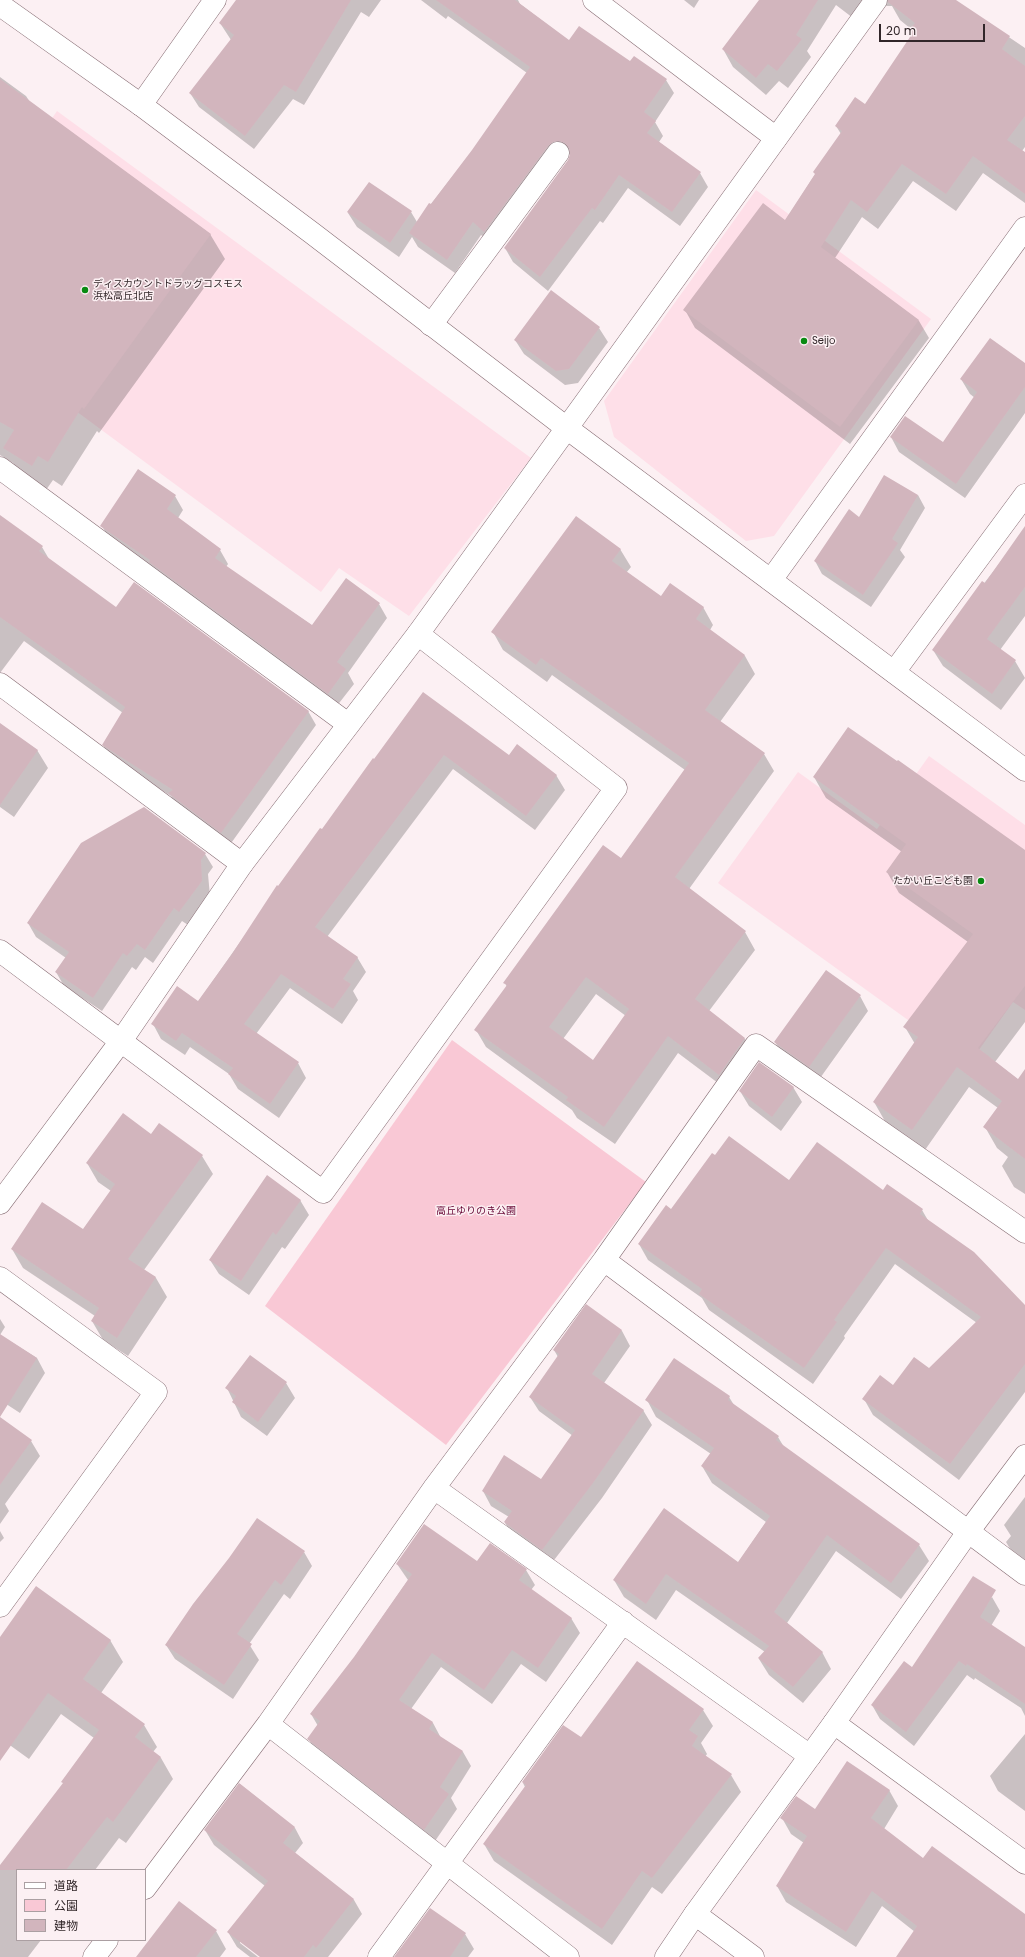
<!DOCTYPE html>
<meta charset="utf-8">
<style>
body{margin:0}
#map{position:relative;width:1025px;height:1957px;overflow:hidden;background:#fcf0f3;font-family:Poppins,"Noto Sans JP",sans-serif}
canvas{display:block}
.legend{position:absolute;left:16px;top:1869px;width:130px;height:72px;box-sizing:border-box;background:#fcf0f3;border:1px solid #ab9fa2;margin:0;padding:5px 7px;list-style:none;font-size:12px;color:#312629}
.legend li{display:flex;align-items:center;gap:8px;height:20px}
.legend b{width:20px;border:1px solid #ab9fa2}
.scale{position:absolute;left:879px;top:24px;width:106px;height:18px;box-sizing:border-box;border:2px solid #312629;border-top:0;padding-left:5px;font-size:12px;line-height:14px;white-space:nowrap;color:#312629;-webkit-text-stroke:3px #fcf0f3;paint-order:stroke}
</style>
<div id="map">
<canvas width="1025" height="1957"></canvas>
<ul class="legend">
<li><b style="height:5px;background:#fff"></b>道路</li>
<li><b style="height:11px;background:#f9c8d5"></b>公園</li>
<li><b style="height:11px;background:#d2b5bd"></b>建物</li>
</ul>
<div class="scale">20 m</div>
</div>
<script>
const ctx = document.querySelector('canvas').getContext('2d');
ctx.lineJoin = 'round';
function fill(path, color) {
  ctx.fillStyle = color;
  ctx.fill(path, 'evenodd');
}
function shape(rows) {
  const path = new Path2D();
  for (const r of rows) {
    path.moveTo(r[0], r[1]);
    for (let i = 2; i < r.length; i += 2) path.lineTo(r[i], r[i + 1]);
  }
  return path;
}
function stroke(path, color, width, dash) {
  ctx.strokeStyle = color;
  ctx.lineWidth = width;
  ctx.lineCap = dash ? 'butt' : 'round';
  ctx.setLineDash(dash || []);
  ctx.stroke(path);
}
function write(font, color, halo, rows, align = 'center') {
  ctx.font = font + ' Poppins,"Noto Sans JP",sans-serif';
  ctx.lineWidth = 3;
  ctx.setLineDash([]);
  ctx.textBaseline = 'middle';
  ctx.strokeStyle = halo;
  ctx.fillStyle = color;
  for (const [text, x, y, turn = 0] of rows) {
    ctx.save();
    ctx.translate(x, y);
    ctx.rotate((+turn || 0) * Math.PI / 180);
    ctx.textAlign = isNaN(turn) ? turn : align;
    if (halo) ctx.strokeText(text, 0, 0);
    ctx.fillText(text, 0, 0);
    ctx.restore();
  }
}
fill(shape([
 [57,111,531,458,409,616,339,568,321,592,0,355,0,195],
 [756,190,931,319,774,536,746,541,614,437,604,401],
 [929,756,1025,825,1025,1010,1013,1002,969,1064,718,883,798,772,877,829]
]), '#fedfe8');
fill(shape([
 [452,1040,646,1182,446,1445,265,1306]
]), '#f9c8d5');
fill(shape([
 [237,0,381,0,369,17,361,12,304,105,293,99,254,149,199,107,190,93,231,40,220,23],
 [421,0,518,0,520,4,569,41,631,63,666,80,674,93,655,122,663,136,659,142,700,173,708,187,680,226,628,188,603,223,600,221,548,291,513,262,505,248,569,161,571,155,568,154,493,245,481,235,455,273,418,247,412,237,399,257,357,227,348,213,411,212,417,222,473,150,527,73,448,16,446,19],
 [684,0,699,0,694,8],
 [760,0,866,0,853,18,836,5,807,51,811,57,788,88,779,81,766,95,733,67,723,49],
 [874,0,946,0,957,2,1025,48,1025,147,1022,151,1025,154,1025,203,983,173,956,211,913,181,878,229,862,217,835,258,919,321,929,338,850,444,695,328,685,310,785,221,841,134,836,126,865,105,912,36,910,31,911,29,900,20,892,6,882,6],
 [0,77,26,96,30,102,210,234,225,259,99,433,97,431,62,486,53,480,46,490,18,472,13,463,0,455],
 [599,328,608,342,578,383,565,385,524,354,515,340],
 [1025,365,1025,413,965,498,899,452,891,437,943,443,975,398,970,394,961,379],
 [918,495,925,508,900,550,905,557,871,607,822,574,815,561,860,518],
 [175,496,183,510,178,518,220,550,228,564,226,567,313,626,379,604,387,618,348,673,354,684,336,707,110,540,102,526],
 [0,518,42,547,49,559,116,608,308,711,316,725,229,846,177,807,171,796,112,759,103,745,123,713,24,641,0,673],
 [1025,530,1025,616,1000,650,1015,661,1025,678,1001,710,943,666,933,650],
 [620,549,631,567,626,573,661,597,703,607,713,625,710,630,745,656,755,674,720,722,764,754,774,771,689,889,745,932,755,950,709,1011,745,1039,755,1057,730,1092,678,1053,615,1144,577,1118,572,1110,486,1047,476,1030,507,987,505,983,621,859,685,770,552,675,547,682,503,650,493,632],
 [596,994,626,1016,594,1062,563,1039],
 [423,693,509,756,556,775,565,790,535,830,453,769,327,937,357,957,366,972,353,991,358,1000,342,1024,290,988,256,1034,298,1063,306,1078,279,1118,238,1089,229,1074,190,1047,185,1055,161,1039,153,1024,198,1002,278,888,375,760],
 [0,724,37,750,48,768,14,817,0,807],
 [814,777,1025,851,1025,1022,995,1062,1025,1085,1025,1194,1014,1187,1002,1166,1008,1157,997,1148,985,1127,998,1108,969,1087,925,1150,886,1123,874,1102,915,1044,905,1027,968,942,899,893,887,872,902,852,826,798],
 [205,854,213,867,208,874,210,896,188,925,182,921,153,963,145,957,136,970,132,967,102,1011,64,986,56,972,66,958,36,937,28,923],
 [860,996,868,1011,818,1081,784,1057,775,1042],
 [793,1087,802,1102,781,1131,749,1106,740,1091],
 [202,1156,213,1174,144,1270,156,1278,167,1297,128,1356,103,1340,92,1321,95,1316,23,1268,12,1249,83,1230,111,1191,98,1182,87,1163],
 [789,1182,883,1192,922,1210,929,1222,1025,1307,1025,1392,959,1480,873,1415,864,1399,929,1370,977,1323,895,1264,844,1336,845,1338,813,1384,709,1310,702,1298,648,1260,639,1244,671,1210],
 [300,1200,309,1215,285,1249,282,1247,249,1295,219,1274,210,1260],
 [587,1306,622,1331,630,1346,604,1383,643,1410,652,1425,602,1498,551,1564,514,1537,505,1523,509,1517,491,1506,483,1491,541,1481,573,1436,539,1411,530,1397,558,1357,554,1350],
 [0,1319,5,1327,0,1335,37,1358,45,1373,20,1413,0,1400],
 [250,1356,286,1383,295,1398,267,1436,241,1417,227,1388],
 [729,1397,734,1405,778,1437,784,1447,919,1545,929,1561,901,1599,836,1551,787,1623,822,1652,831,1669,803,1703,769,1675,759,1659,765,1652,676,1590,656,1620,624,1597,614,1580,738,1563,766,1522,712,1483,702,1466,711,1454,656,1417,647,1400],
 [0,1425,31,1441,40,1456,5,1504,9,1511,0,1524],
 [1025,1497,1025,1564,1015,1557,1006,1542,1011,1536,1004,1525],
 [0,1531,4,1538,0,1542],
 [304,1552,312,1566,290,1599,284,1594,249,1644,259,1660,233,1699,175,1659,166,1645],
 [478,1563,526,1570,535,1585,531,1590,571,1618,580,1633,546,1682,521,1664,492,1704,441,1667,411,1709,433,1723,441,1738,463,1752,471,1766,451,1798,457,1809,433,1844,317,1754,309,1739,318,1726,311,1714,354,1658,408,1580,397,1564],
 [992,1597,1000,1611,991,1626,1025,1648,1025,1716,1021,1708,975,1678,974,1680,967,1675,914,1746,880,1719,872,1705],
 [0,1638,110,1640,123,1662,101,1693,144,1725,157,1747,153,1752,161,1758,173,1779,126,1843,119,1838,95,1870,17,1870,17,1940,41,1940,28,1957,0,1957,0,1866,95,1743,94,1738,61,1714,29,1759,0,1738],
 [703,1710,713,1726,701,1743,707,1754,705,1757,731,1775,741,1792,662,1894,652,1887,612,1945,494,1861,484,1844,525,1787,523,1783,582,1739],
 [1025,1734,1025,1811,998,1791,990,1776],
 [240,1784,295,1828,303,1843,295,1853,354,1900,362,1914,328,1957,262,1957,240,1940,240,1943,258,1957,250,1957,237,1947,228,1932,265,1886,214,1845,205,1830],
 [889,1790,898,1806,884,1829,923,1859,1025,1915,1025,1957,897,1957,915,1932,882,1906,856,1947,786,1902,777,1886,804,1843,791,1834,782,1818,815,1811],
 [216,1931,226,1949,220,1957,137,1957],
 [465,1934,474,1949,468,1957,396,1957]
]), '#0003');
fill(shape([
 [236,0,351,0,296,92,284,85,245,136,189,93,234,35,219,23],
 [436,0,515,0,569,40,579,26,630,61,634,56,667,79,644,112,656,121,647,133,701,172,672,212,619,175,595,210,592,208,540,277,504,248,568,160,570,154,569,148,565,143,559,141,553,142,548,146,484,232,473,222,447,260,409,233,429,203,431,204,472,150,530,67],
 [759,0,818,0,796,35,802,39,777,71,768,64,756,78,722,49],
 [888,0,956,0,1010,36,1002,49,1025,66,1025,116,1007,140,1025,152,1025,194,973,156,946,194,902,164,867,212,851,200,821,247,919,320,840,427,683,310,763,203,785,220,815,174,813,172,842,131,835,126,855,97,865,104,912,34,908,31,915,23,888,2],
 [0,79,211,234,84,409,82,407,48,462,38,456,32,466,3,448,14,430,0,422],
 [369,182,412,211,390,243,347,212],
 [551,290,600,327,569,369,556,371,514,340],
 [990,338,1025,363,1025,387,956,484,890,437,905,416,943,442,977,392,960,379],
 [138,469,176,495,167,509,221,549,215,558,312,625,346,578,380,603,337,662,346,669,328,694,149,562,150,560,100,526],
 [884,475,918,495,892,539,898,543,863,595,814,561,849,509,859,517],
 [0,515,43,546,39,551,116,607,134,582,309,711,221,833,168,793,173,790,102,745,125,707,0,617],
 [576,516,621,549,612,561,661,596,670,583,704,607,696,619,745,655,705,710,765,753,675,877,746,931,695,999,745,1038,719,1075,668,1036,604,1127,566,1100,568,1097,474,1030,507,985,503,983,603,845,621,858,689,763,541,658,536,665,491,632],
 [586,977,629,1009,593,1060,549,1027],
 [1025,526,1025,587,987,639,1016,660,992,694,932,650,982,581,985,583],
 [423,692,509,755,517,744,557,775,526,816,444,755,315,927,358,957,343,979,351,984,333,1009,281,974,244,1024,299,1062,270,1104,228,1074,233,1068,182,1033,176,1041,151,1024,177,986,198,1001,232,954,277,885,278,886,320,828,322,829,373,758,374,759],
 [0,723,38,750,0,805],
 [848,727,897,761,898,760,1025,850,1025,986,978,1048,1018,1079,1025,1069,1025,1159,983,1127,1002,1101,957,1067,912,1130,873,1102,918,1037,903,1027,973,934,886,872,906,844,813,777],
 [144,807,206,853,201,860,202,881,179,912,174,908,145,950,137,944,127,956,123,953,93,998,55,972,69,952,27,923,81,843],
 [826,970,861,995,809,1067,774,1042],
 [759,1062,794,1087,772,1117,739,1091],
 [123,1113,151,1134,159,1123,203,1155,128,1259,156,1277,117,1338,91,1321,99,1308,11,1249,42,1202,83,1229,115,1184,86,1163],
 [729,1136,789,1180,817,1142,883,1190,887,1184,923,1209,920,1214,974,1252,1025,1305,1025,1364,950,1464,862,1399,880,1375,893,1385,914,1357,929,1368,981,1317,886,1248,834,1320,837,1322,804,1368,699,1294,702,1289,638,1244,666,1205,671,1209,712,1153,715,1155],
 [267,1175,301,1200,276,1235,273,1232,241,1281,209,1260],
 [586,1304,622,1330,592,1374,644,1410,593,1483,542,1550,504,1522,512,1511,482,1491,504,1455,541,1479,575,1430,529,1397,559,1354,553,1350],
 [0,1334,37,1358,0,1417,32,1440,0,1485],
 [250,1355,287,1382,258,1422,232,1402,236,1396,225,1388],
 [674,1358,730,1396,728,1400,779,1436,776,1440,920,1544,891,1583,827,1535,774,1612,823,1652,793,1687,758,1658,769,1646,666,1574,646,1604,613,1580,664,1508,738,1562,770,1516,701,1466,714,1448,645,1400],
 [257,1518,305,1551,281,1585,275,1580,237,1634,252,1644,224,1685,165,1645,193,1604,229,1558],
 [424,1524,477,1561,490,1543,527,1569,519,1580,572,1618,538,1668,512,1650,484,1690,432,1653,399,1700,433,1722,429,1729,463,1751,440,1787,449,1794,424,1830,307,1739,320,1721,310,1714,354,1657,412,1574,396,1564],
 [973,1576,996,1590,980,1617,1025,1647,1025,1704,967,1664,966,1666,959,1661,906,1732,871,1705,904,1661,912,1667],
 [36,1586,111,1640,83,1679,145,1724,135,1737,161,1757,113,1822,107,1817,66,1870,0,1870,0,1865,63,1783,61,1782,99,1730,48,1693,0,1761,0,1637],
 [637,1661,704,1709,689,1730,698,1736,692,1746,732,1774,652,1878,642,1871,602,1929,483,1844,526,1785,522,1782,563,1725,581,1737],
 [847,1761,890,1790,871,1818,923,1858,932,1846,1025,1914,1025,1957,896,1957,917,1926,872,1891,846,1932,776,1886,807,1836,780,1818,796,1796,815,1809],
 [239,1783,295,1827,283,1843,354,1899,316,1948,313,1945,304,1957,260,1957,227,1932,268,1881,204,1830],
 [179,1901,217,1930,196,1957,136,1957],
 [430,1908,466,1933,450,1957,394,1957]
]), '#d2b5bd');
const minor = shape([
 [594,0,776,138],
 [141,105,215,0],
 [431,325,558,153],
 [0,468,348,724],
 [771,580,1025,228],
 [894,672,1025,495],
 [0,684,242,864],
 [0,951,323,1192,616,788,418,634],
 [604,1260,1025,1574],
 [0,1278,156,1392,0,1606],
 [434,1488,810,1756],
 [834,1723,1025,1863],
 [268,1724,568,1957],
 [145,1888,268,1724,434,1488,604,1260,756,1045,1025,1232],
 [695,1914,753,1957],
 [94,1957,107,1940],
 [379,1957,623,1622]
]);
const tertiary = shape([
 [0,5,141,105,312,233,568,429,1025,770],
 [0,1203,121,1041,242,864,418,634,876,0],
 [666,1957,695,1914,834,1723,968,1532,1025,1456]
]);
stroke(minor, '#866c73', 23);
stroke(tertiary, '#866c73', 23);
stroke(minor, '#fff', 22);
stroke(tertiary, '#fff', 22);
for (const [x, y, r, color] of [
 [85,290,4,"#098a12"],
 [804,341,4,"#098a12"],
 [981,881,4,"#098a12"]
]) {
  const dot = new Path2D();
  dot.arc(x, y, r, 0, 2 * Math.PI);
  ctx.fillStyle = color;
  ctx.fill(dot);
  stroke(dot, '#fcf0f3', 1.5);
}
write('10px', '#312629', '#fcf0f3', [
 ["ディスカウントドラッグコスモス",93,284],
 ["浜松高丘北店",93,296],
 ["Seijo",812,341],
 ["たかい丘こども園",973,881,"right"]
], 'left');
write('10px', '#670635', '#fcf0f3', [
 ["高丘ゆりのき公園",476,1211]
]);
</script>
